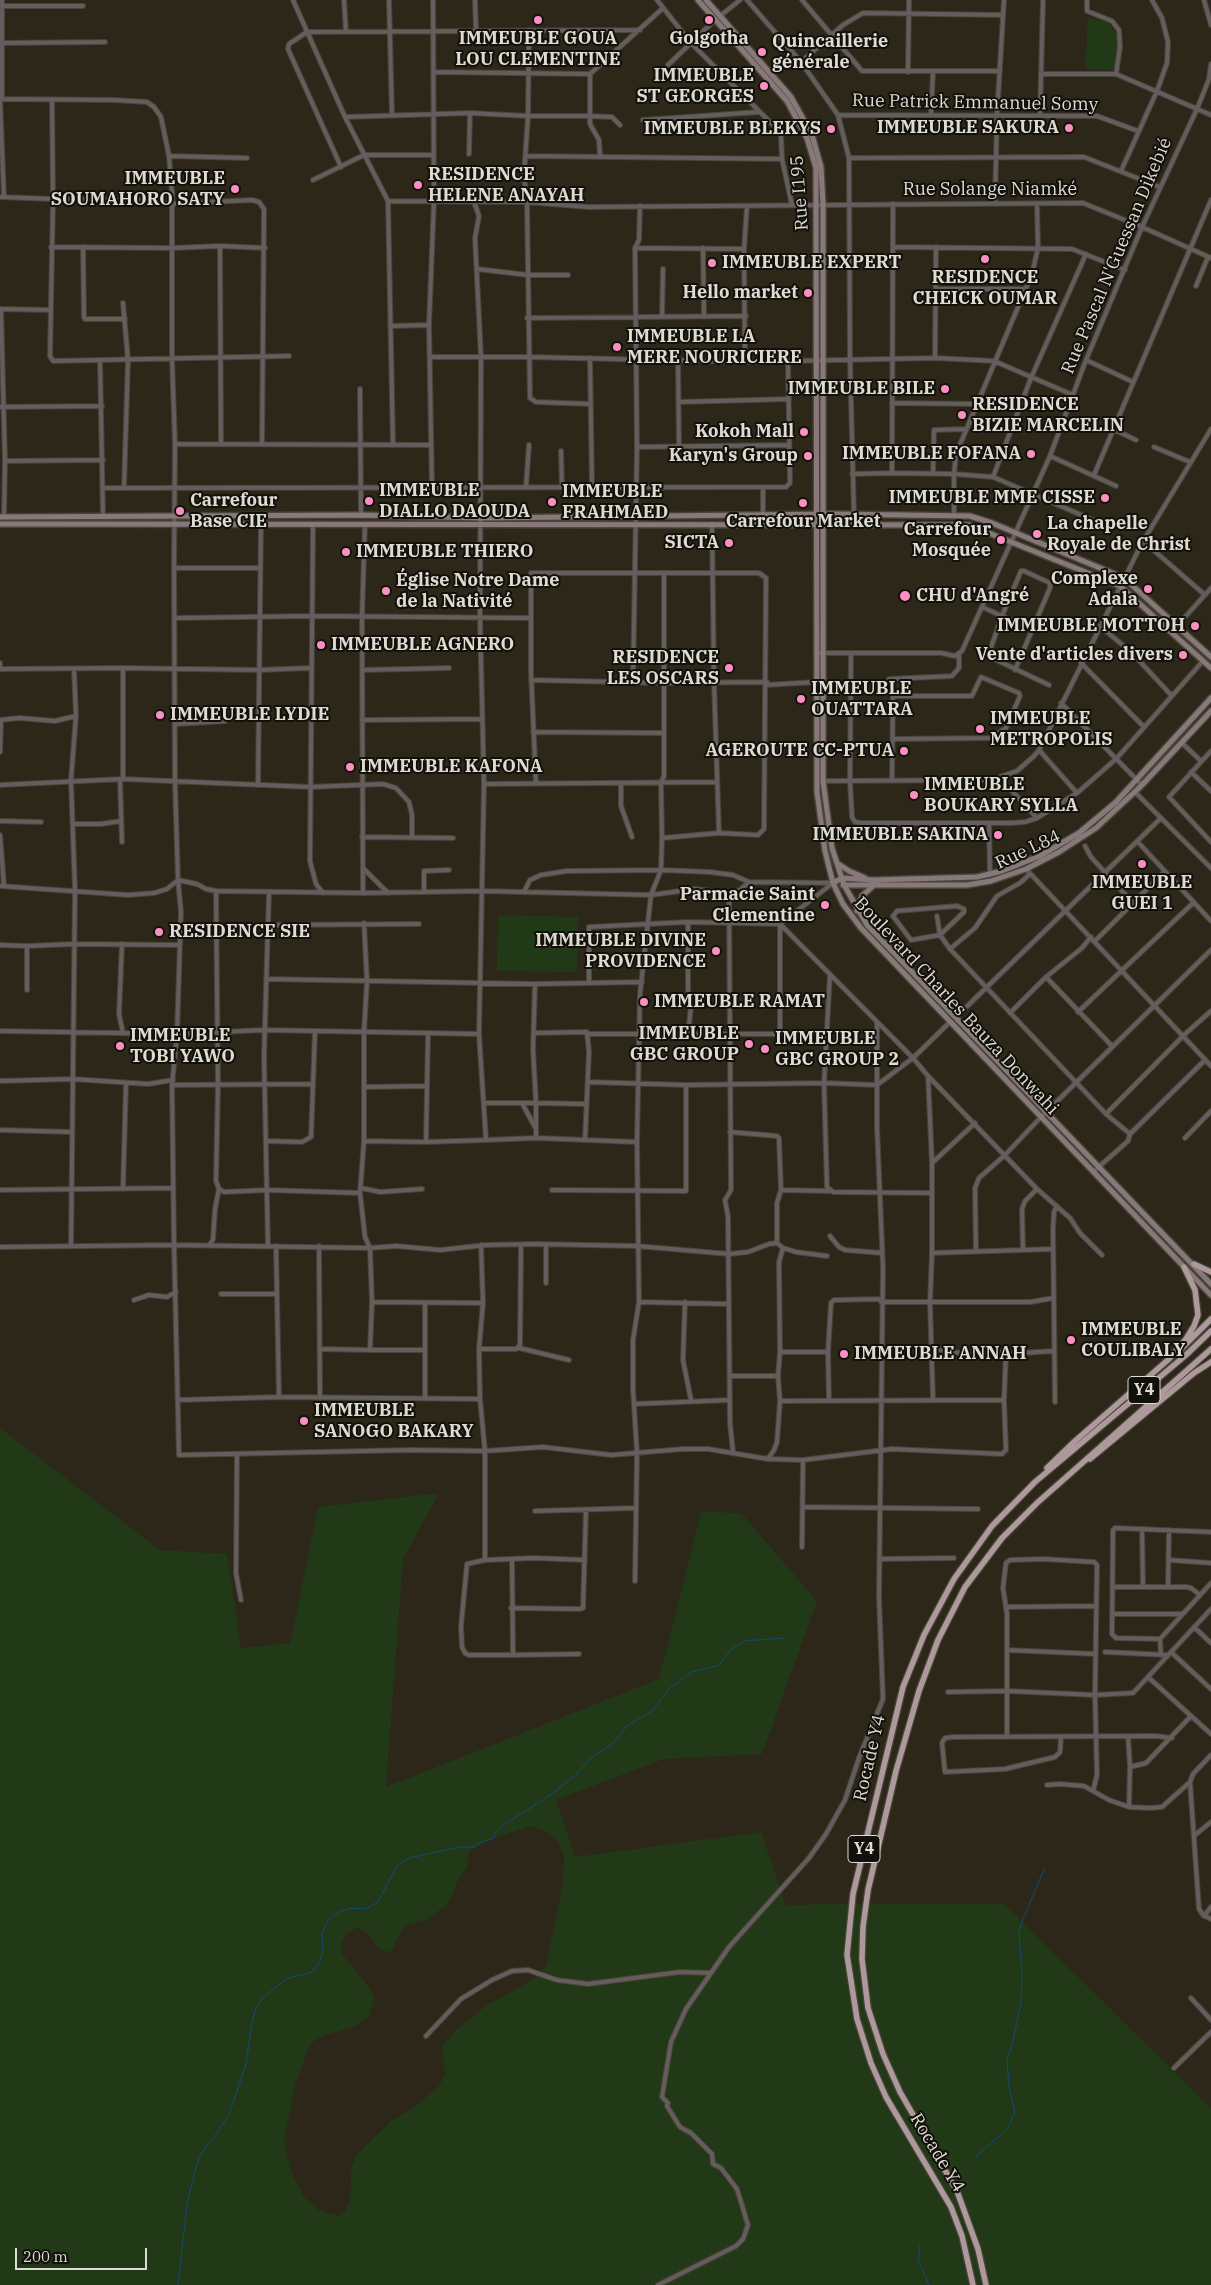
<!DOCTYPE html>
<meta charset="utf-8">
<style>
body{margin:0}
#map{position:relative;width:1211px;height:2285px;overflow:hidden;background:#2c2719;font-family:"IBM Plex Serif",serif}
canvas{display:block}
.scale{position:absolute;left:15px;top:2248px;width:132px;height:22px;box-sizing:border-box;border:2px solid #dedbd2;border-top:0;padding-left:6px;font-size:15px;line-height:18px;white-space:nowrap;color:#dedbd2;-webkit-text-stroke:4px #12100a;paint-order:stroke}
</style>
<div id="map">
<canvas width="1211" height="2285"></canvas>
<div class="scale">200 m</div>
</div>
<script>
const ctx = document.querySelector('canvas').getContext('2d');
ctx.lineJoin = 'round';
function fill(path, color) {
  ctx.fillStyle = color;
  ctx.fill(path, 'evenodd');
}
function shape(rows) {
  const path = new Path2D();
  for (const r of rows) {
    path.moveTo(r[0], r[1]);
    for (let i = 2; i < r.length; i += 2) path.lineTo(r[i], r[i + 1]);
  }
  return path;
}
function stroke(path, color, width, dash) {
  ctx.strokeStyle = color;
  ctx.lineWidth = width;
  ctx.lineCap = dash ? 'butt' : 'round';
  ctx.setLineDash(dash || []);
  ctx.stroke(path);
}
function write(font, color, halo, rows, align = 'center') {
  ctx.font = font + ' "IBM Plex Serif",serif';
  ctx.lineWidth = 4;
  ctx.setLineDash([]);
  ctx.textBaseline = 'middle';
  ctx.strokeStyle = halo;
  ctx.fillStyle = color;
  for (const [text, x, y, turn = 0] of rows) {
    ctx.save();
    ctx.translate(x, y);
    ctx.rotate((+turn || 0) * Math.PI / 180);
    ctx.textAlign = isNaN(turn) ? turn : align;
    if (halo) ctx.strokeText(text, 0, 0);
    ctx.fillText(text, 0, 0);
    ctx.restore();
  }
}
fill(shape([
 [1088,18,1107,22,1120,38,1115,70,1085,69],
 [498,915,578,917,577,972,497,971],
 [0,1428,160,1550,227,1554,241,1648,290,1643,318,1507,439,1493,403,1559,386,1787,659,1679,701,1512,741,1513,817,1601,762,1754,664,1759,556,1800,575,1857,761,1832,786,1906,816,1904,1004,1904,1211,2108,1211,2285,0,2285],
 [532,1826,549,1833,556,1840,564,1855,563,1884,546,1966,529,1982,487,2005,456,2030,442,2047,445,2074,439,2086,412,2109,392,2120,357,2154,351,2170,350,2199,345,2211,339,2216,319,2210,304,2197,292,2173,284,2142,295,2086,310,2044,322,2036,357,2026,369,2016,374,1998,369,1987,342,1954,341,1943,347,1933,358,1927,369,1935,379,1949,390,1953,405,1925,424,1921,448,1904,456,1884,467,1867,469,1851,494,1838]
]), '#223918');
stroke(shape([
 [976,2157,1007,2129,1015,2112,1009,2087,1007,2059,1012,2046,1021,2002,1022,1974,1019,1932,1023,1919,1045,1867],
 [920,2245,918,2260,929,2285],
 [178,2285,187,2204,197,2163,204,2149,213,2139,228,2116,233,2103,246,2064,252,2022,256,2008,264,1997,286,1979,312,1972,320,1962,323,1948,322,1934,328,1921,338,1912,351,1908,365,1909,378,1902,397,1865,409,1858,460,1847,475,1847,481,1842,494,1838,495,1833,505,1824,549,1796,576,1775,590,1759,613,1743,627,1726,652,1711,670,1688,692,1672,719,1665,732,1649,744,1641,785,1638]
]), '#124a77', 1);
const minor = shape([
 [2,0,2,99,114,100,147,102,154,107,161,117,169,156,172,193,172,359,175,444,174,568,175,782,178,880,181,912,177,1034,172,1085,174,1245,179,1455,411,1450,485,1451,543,1447,611,1455,683,1449,708,1449,768,1459,803,1460,892,1449,1002,1454,1006,1450,1004,1400,780,1401,777,1442,774,1450,768,1459],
 [293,0,345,117,388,201,393,445],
 [344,0,346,32],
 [389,0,392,115],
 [475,0,476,30],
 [657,0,690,42,777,129,781,136,782,159,792,205],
 [747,0,801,62,838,115,849,158,850,359,854,515],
 [802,0,862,71,1000,71],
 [1087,0,1087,11,1112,21,1119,30,1120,47,1116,74],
 [1204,0,1211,25],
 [0,6,83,6],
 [720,16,740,0],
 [529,30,528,116,524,176,527,202,530,398,536,402,591,404],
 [2,43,105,42],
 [801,62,843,25,863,13,1003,15],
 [668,65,716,19],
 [434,72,590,74,663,8],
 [908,72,909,0],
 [590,74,590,124,599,140,600,156],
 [1041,74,1116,74,1211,115],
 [0,99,4,197],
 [52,100,53,199,151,200,171,204,252,200,259,202,264,209,262,444],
 [931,114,933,72],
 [838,115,1097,116,1138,131],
 [1040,115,1043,0],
 [345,117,470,113,528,116,589,116,612,117,620,125],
 [643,120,759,112],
 [469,154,470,113],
 [169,156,247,158],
 [526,156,782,159],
 [849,158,1084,157,1160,187],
 [341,167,288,49,289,44,307,32,640,30],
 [1121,171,1157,91,1167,63,1168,42,1162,18,1152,0],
 [313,180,364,155,433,155],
 [0,197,53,199,50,356,53,361,289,356],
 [388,201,527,202,588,207,1083,203,1142,227,1211,258],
 [474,202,479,216,475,238,481,357,480,619,484,784,479,1034,486,1140,536,1138,637,1142],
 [893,204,892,473,954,474,993,477,1107,526],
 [995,204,997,115,1004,0],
 [220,246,221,444],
 [51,247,172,248,220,246,265,248],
 [83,247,84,317,85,319,125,319],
 [893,247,1072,249,1125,270],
 [635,248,744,249,745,362],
 [703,248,704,317],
 [744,249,747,206],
 [477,269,528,275,568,275],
 [1196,286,1208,257],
 [936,289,1025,289],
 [123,303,128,360,124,488],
 [0,309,50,310],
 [1,309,5,461,4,517],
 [662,317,663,269],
 [527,318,746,316],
 [390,326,429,325],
 [430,357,529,357,745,362,935,358,994,361,1073,395],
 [590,358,592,487],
 [935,358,936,247],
 [100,360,103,517],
 [678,360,679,446],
 [1086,360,1133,382],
 [360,389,361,515],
 [679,402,789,399],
 [892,403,976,404],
 [0,407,102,406],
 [1115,430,1136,440],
 [175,444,430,445],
 [637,447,789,445],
 [1154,447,1190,462],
 [561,451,562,487],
 [1050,456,1116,486],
 [5,461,103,460],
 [933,473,934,430,966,429],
 [852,474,892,473],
 [1094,475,1211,200],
 [993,477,1031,378,1086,254],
 [432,487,429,325,434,200,433,0],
 [526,487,529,445],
 [103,488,786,487,790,483,788,361],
 [954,515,954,474,956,454,1032,274,1038,248,1037,204],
 [763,516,763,487],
 [313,524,310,861,316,884,323,893],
 [1143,541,1205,595],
 [174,568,259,568],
 [982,607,1002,616,1021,571,1024,571,1050,583,1050,588,1015,670],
 [175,618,312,616,530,618],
 [1100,626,1132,653,1172,696],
 [1177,626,1211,588],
 [1032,630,1002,616,988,656,1049,685],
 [817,653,941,653,955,656,962,651,1050,456,1086,360,1142,227,1197,109,1209,79,1211,64],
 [851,653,850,781,852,817,855,822,861,823,1012,823,1025,822,1037,818,1077,793,1116,759,1203,661],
 [0,663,0,669,123,668,258,670,310,668],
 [1081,663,1144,727],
 [123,668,123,779,310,787,383,784,396,788,409,802,412,815,412,838],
 [362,670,449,668],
 [889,679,952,676,959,668,959,655],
 [531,680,663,683,767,682],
 [633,681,637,447,635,248,639,240,640,206],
 [766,685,816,682],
 [1061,703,1142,785],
 [0,720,19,718,55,721,76,716],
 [362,720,482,719],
 [176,724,225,721],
 [533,732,664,733],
 [1182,743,1201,761],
 [1039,750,1077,793],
 [1211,751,1169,797,1211,842],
 [0,752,1,720],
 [1191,772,1211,791],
 [1000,778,1037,818],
 [120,779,122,842],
 [892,780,893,696,972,696,981,677,1019,693,1020,696,1006,728,991,738,893,739],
 [823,781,991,780,1017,771,1034,756,1039,750,1142,543,1211,429],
 [621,783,621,806,632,837],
 [484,784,717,782],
 [536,784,531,672,531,573,759,573,766,578,764,829,758,835,719,833],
 [0,785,123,779],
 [258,785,261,524],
 [1135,792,1211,868],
 [0,821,41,822],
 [989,823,990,875],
 [73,824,101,824,121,821],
 [0,835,4,886],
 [362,837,453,838],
 [662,838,661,783,664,776,664,573],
 [1137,841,1211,921],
 [1085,846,1091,857,1133,903],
 [363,868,388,893],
 [1026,869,1211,1066],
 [1030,874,1020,883,997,896,975,928,950,949,1106,1114,1130,1134,1128,1141,1093,1172],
 [0,886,128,895,154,893,167,889,178,880,197,884,206,889,216,891,363,893,482,891,651,895,661,870,710,872,733,875,749,882],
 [216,891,218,1085,216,1181,219,1189,224,1192,267,1190,360,1193],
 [424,892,424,871,449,870],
 [524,892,530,880,541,875,567,871,661,870,662,838,719,833,714,682,712,524],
 [363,893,362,617,365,524],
 [729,893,731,1190,725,1200,728,1216,730,1423,733,1452],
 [937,916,940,935,964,912,964,909,957,906,897,911,893,916,911,940,940,935,950,949],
 [364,923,367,981,364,1032,364,1141,360,1193,365,1237,370,1248,372,1302],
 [780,924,913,1058,928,1076,1037,1189,1070,1218,1080,1233,1102,1255],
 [268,925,419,924],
 [1095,941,1164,872],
 [122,944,119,1014,123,1033],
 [0,945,27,946,74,944,179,945],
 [830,974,824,1083,827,1187,833,1192,932,1193],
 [1046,977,1082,948,1091,937],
 [266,979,535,984,642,982],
 [589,983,589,927,688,922],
 [535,984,533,1049,536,1103,587,1104],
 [27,990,27,946],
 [1078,1012,1193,903],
 [1010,1013,1046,977,1112,1046],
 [955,1018,1161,818],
 [0,1031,177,1034,264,1030,479,1034],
 [534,1033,587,1032,589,1052,585,1140],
 [588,1034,826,1034],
 [780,1034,780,924],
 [688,1035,691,1006,688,990,688,922,780,924,833,883],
 [928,1076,932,1163,932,1253,930,1303,933,1400],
 [0,1081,72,1079,148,1084,173,1080],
 [588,1082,686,1085,824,1083,877,1085,913,1058,949,1023],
 [172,1085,313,1084],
 [365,1087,426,1086],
 [484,1103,536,1103,536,1138],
 [522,1103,535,1127],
 [1106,1114,1184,1035,1211,1011],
 [0,1130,72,1132],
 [730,1132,777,1136,779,1138,781,1190,829,1191],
 [1130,1134,1205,1060],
 [1185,1138,1211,1111],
 [266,1141,302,1142,311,1137,315,1032],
 [364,1141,426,1142,428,1034],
 [426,1142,486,1140],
 [932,1163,975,1123],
 [361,1188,380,1192,422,1189],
 [123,1189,126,1084],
 [0,1190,173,1188],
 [552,1190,686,1191,686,1085],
 [830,1236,839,1247,845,1250,882,1253],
 [777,1243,777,1203,781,1190],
 [546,1244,546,1283],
 [210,1245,213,1239,215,1209,219,1189],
 [481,1245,483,1303,479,1349,480,1399,485,1451,485,1560],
 [71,1246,75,890,71,780,76,716,74,669],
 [268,1246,264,1056,269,893],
 [276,1246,279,1397],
 [319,1246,320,1398],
 [0,1247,174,1245,370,1248,396,1246,440,1250,486,1245,536,1244,637,1246,729,1254,748,1252,769,1244,777,1243,783,1248,796,1252,827,1256],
 [783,1248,779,1262,780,1352,828,1352],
 [1023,1250,1022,1209,1025,1201,1037,1189],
 [976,1251,975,1188,979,1178,1005,1155,1040,1118,1211,950],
 [932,1253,1053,1249],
 [221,1294,276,1294],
 [134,1300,149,1295,167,1297,176,1292],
 [639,1302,729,1304],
 [685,1302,683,1360,691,1400],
 [881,1302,1030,1302,1054,1298],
 [425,1303,425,1398],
 [519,1348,569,1360],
 [930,1348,972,1355,996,1351,1006,1354,1053,1351],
 [320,1349,370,1350,372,1302,483,1303],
 [479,1349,516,1349,520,1345,521,1245],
 [370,1350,425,1350],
 [731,1376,778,1376,780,1401],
 [778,1376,780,1352],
 [178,1400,279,1397,480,1399],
 [1004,1400,1006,1354],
 [829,1401,828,1352,831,1303,834,1300,881,1299],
 [1055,1402,1053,1229,1054,1212,1057,1206],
 [634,1404,730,1400],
 [237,1454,236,1573,241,1600],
 [803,1507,978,1509],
 [535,1511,635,1508],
 [1142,1529,1143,1587],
 [802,1547,803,1460],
 [880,1559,954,1558],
 [512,1560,513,1655,469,1655,465,1653,462,1647,461,1626,467,1564,485,1560,534,1558,585,1560],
 [1169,1560,1211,1563],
 [635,1581,637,1453,633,1389,633,1340,639,1302,637,1142,640,994,651,895,695,889,729,893,740,890,749,882,833,883],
 [1113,1587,1186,1587,1191,1588,1200,1595],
 [1168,1587,1169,1530],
 [1006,1607,1096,1606],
 [511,1608,579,1609,583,1608,586,1510],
 [1112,1614,1182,1614],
 [1194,1627,1211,1643],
 [1160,1639,1116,1638,1112,1634,1113,1530,1115,1528,1211,1532],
 [1007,1650,1096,1654],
 [1105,1652,1168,1655],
 [1171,1652,1211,1689],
 [513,1655,579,1654],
 [1161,1655,1160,1639,1211,1583],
 [1148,1677,1211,1734],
 [948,1692,1008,1691,1095,1695,1133,1693,1211,1609],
 [1128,1736,1130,1767,1129,1807],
 [1007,1737,1007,1614,1003,1588,1006,1563,1010,1560,1043,1559,1094,1562,1097,1565,1095,1695,1097,1775,1093,1791],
 [1061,1737,1060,1752,1055,1757,1005,1769,945,1772,942,1743,945,1738,953,1737,1156,1736,1172,1738],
 [1211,1755,1193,1774,1190,1782,1199,1909,1203,1915,1211,1919],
 [1130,1767,1146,1763,1191,1716],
 [1047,1785,1060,1784,1084,1786,1109,1800,1129,1807,1150,1808,1162,1807,1190,1782],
 [1195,1835,1211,1822],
 [1204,1916,1211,1907],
 [1191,1998,1211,2020],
 [426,2036,461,1999,492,1980,512,1971,528,1970,557,1980,588,1984,680,1972,711,1973],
 [1174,2068,1211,2032],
 [658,2285,736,2246,743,2239,748,2225,737,2189,721,2168,713,2164,712,2154,691,2133,680,2127,667,2106,668,2103,662,2097,671,2042,686,2009,729,1947,809,1858,826,1834,845,1800,859,1758,883,1699,879,1597,883,1268,877,1127,877,1022]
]);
const secondary = shape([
 [698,0,787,101,807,138,816,168,817,792,825,851,833,883,843,904,861,928,1211,1295],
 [706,0,791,97,812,135,821,167,823,204,823,781,832,848,844,885,867,925,1211,1284],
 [0,517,361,515,481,518,835,514,970,516,992,523,1124,578,1211,657],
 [0,524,969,525,1120,586,1211,668],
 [837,863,849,871,865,878],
 [833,883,842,878,873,880,977,877,1002,871,1040,856,1079,833,1116,802,1211,698],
 [843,885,967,885,991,881,1026,869,1059,852,1096,828,1142,785,1211,711],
 [857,911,862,896,873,886]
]);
const trunk = shape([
 [1194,1264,1211,1272],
 [1181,1349,1211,1319],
 [1090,1459,1194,1373,1211,1362],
 [1047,1468,1075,1441,1169,1359,1186,1339,1194,1326,1198,1315,1195,1290,1184,1267],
 [973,2285,962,2236,951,2207,886,2097,871,2063,857,2019,847,1955,853,1894,903,1687,924,1635,954,1579,992,1526,1035,1482,1186,1355,1211,1331],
 [986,2285,978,2249,957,2191,900,2092,883,2054,868,2008,862,1959,863,1927,868,1890,896,1771,919,1691,938,1640,965,1587,1002,1538,1037,1503,1211,1349]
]);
stroke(minor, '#484437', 6);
stroke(secondary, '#484437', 8);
stroke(trunk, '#484437', 8);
stroke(minor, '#645c5d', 4);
stroke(secondary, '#87797a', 5);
stroke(trunk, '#ad999c', 5.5);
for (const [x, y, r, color] of [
 [538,20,5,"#fc8fc1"],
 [709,20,5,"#fc8fc1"],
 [762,52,5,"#fc8fc1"],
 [764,86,5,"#fc8fc1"],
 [1069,128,5,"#fc8fc1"],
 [831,129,5,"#fc8fc1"],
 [418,185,5,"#fc8fc1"],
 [235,189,5,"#fc8fc1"],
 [985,259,5,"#fc8fc1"],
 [712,263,5,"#fc8fc1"],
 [808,293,5,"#fc8fc1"],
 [617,347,5,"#fc8fc1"],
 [945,389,5,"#fc8fc1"],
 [962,415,5,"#fc8fc1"],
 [804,432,5,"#fc8fc1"],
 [1031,454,5,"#fc8fc1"],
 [808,456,5,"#fc8fc1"],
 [1105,498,5,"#fc8fc1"],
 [369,501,5,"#fc8fc1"],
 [552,502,5,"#fc8fc1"],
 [803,503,5,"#fc8fc1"],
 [180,511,5,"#fc8fc1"],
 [1037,534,5,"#fc8fc1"],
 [1001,540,5,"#fc8fc1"],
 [729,543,5,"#fc8fc1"],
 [346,552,5,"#fc8fc1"],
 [1148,589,5,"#fc8fc1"],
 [386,591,5,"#fc8fc1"],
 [905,596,6,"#fc8fc1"],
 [1195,626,5,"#fc8fc1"],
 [321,645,5,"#fc8fc1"],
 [1183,655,5,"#fc8fc1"],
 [729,668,5,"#fc8fc1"],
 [801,699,5,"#fc8fc1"],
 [160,715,5,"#fc8fc1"],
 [980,729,5,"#fc8fc1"],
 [904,751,5,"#fc8fc1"],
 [350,767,5,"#fc8fc1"],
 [914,795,5,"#fc8fc1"],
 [998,835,5,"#fc8fc1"],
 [1142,864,5,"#fc8fc1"],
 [825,905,5,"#fc8fc1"],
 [159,932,5,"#fc8fc1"],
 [716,951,5,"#fc8fc1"],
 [644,1002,5,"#fc8fc1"],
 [749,1044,5,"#fc8fc1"],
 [120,1046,5,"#fc8fc1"],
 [765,1049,5,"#fc8fc1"],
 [1071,1340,5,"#fc8fc1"],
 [844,1354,5,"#fc8fc1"],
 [304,1421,5,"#fc8fc1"]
]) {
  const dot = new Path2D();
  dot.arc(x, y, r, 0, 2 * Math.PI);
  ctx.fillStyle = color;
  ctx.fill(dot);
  stroke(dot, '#12100a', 2);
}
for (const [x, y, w] of [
 [1144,1390,32],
 [864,1849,32]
]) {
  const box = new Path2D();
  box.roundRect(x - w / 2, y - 13.5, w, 27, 4);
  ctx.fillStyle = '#12100a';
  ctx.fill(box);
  stroke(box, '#dedbd2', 1);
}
write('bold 16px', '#dedbd2', null, [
 ["Y4",1144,1390],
 ["Y4",864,1849]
]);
write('bold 18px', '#dedbd2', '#12100a', [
 ["IMMEUBLE GOUA",538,39,"center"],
 ["LOU CLEMENTINE",538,60,"center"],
 ["Golgotha",709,39,"center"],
 ["Quincaillerie",772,42],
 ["générale",772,63],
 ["IMMEUBLE",754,76,"right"],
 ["ST GEORGES",754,97,"right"],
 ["IMMEUBLE SAKURA",1059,128,"right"],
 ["IMMEUBLE BLEKYS",821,129,"right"],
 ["RESIDENCE",428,175],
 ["HELENE ANAYAH",428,196],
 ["IMMEUBLE",225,179,"right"],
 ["SOUMAHORO SATY",225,200,"right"],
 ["IMMEUBLE EXPERT",722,263],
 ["RESIDENCE",985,278,"center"],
 ["CHEICK OUMAR",985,299,"center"],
 ["Hello market",798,293,"right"],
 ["IMMEUBLE LA",627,337],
 ["MERE NOURICIERE",627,358],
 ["IMMEUBLE BILE",935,389,"right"],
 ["RESIDENCE",972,405],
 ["BIZIE MARCELIN",972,426],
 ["Kokoh Mall",794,432,"right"],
 ["IMMEUBLE FOFANA",1021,454,"right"],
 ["Karyn's Group",798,456,"right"],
 ["IMMEUBLE",379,491],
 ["DIALLO DAOUDA",379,512],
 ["IMMEUBLE",562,492],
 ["FRAHMAED",562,513],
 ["IMMEUBLE MME CISSE",1095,498,"right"],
 ["Carrefour",190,501],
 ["Base CIE",190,522],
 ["Carrefour Market",803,522,"center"],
 ["La chapelle",1047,524],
 ["Royale de Christ",1047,545],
 ["Carrefour",991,530,"right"],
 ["Mosquée",991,551,"right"],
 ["SICTA",719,543,"right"],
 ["IMMEUBLE THIERO",356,552],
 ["Complexe",1138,579,"right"],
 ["Adala",1138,600,"right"],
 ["Église Notre Dame",396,581],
 ["de la Nativité",396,602],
 ["CHU d'Angré",916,596],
 ["IMMEUBLE MOTTOH",1185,626,"right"],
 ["IMMEUBLE AGNERO",331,645],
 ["Vente d'articles divers",1173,655,"right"],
 ["RESIDENCE",719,658,"right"],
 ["LES OSCARS",719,679,"right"],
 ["IMMEUBLE",811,689],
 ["OUATTARA",811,710],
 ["IMMEUBLE LYDIE",170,715],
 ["IMMEUBLE",990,719],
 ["METROPOLIS",990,740],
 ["AGEROUTE CC-PTUA",894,751,"right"],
 ["IMMEUBLE KAFONA",360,767],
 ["IMMEUBLE",924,785],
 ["BOUKARY SYLLA",924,806],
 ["IMMEUBLE SAKINA",988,835,"right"],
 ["IMMEUBLE",1142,883,"center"],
 ["GUEI 1",1142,904,"center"],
 ["Parmacie Saint",815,895,"right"],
 ["Clementine",815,916,"right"],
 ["RESIDENCE SIE",169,932],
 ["IMMEUBLE DIVINE",706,941,"right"],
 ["PROVIDENCE",706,962,"right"],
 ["IMMEUBLE RAMAT",654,1002],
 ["IMMEUBLE",739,1034,"right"],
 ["GBC GROUP",739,1055,"right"],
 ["IMMEUBLE",130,1036],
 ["TOBI YAWO",130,1057],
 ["IMMEUBLE",775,1039],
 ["GBC GROUP 2",775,1060],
 ["IMMEUBLE",1081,1330],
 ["COULIBALY",1081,1351],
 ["IMMEUBLE ANNAH",854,1354],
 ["IMMEUBLE",314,1411],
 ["SANOGO BAKARY",314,1432]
], 'left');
write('18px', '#dedbd2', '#12100a', [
 ["Rue Patrick Emmanuel Somy",975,103,1],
 ["Rue Solange Niamké",990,190],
 ["Rue I195",800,193,-94],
 ["Rue Pascal N'Guessan Dikebié",1117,256,-67],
 ["Rue L84",1028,850,-25],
 ["Boulevard Charles Bauza Donwahi",956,1006,47],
 ["Rocade Y4",870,1758,-77],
 ["Rocade Y4",937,2153,59]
]);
</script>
